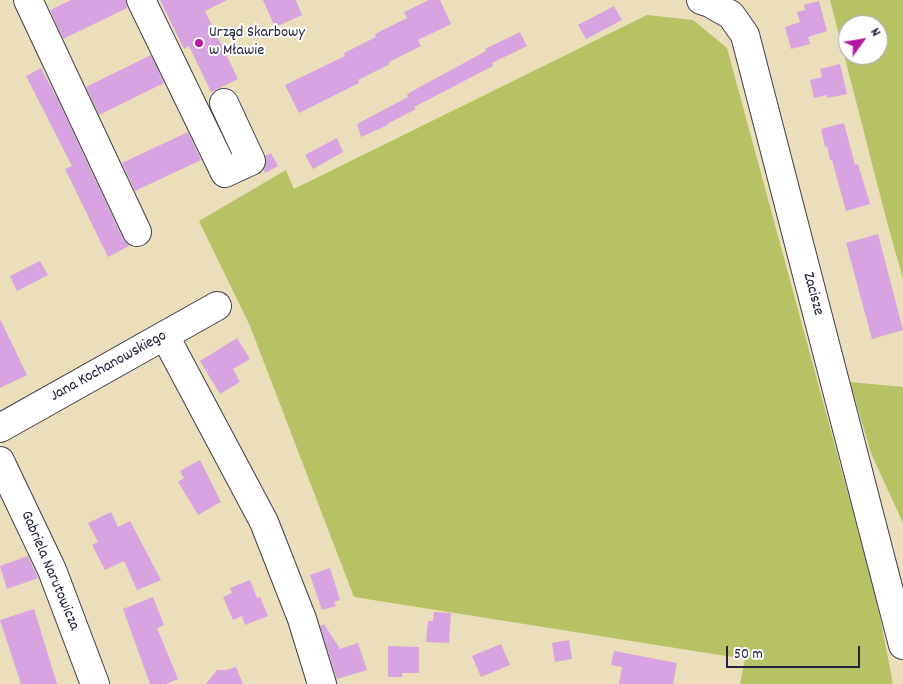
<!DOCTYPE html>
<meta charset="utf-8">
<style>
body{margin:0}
#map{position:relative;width:903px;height:684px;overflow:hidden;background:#ebdebb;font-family:Dekko,sans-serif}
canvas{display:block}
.north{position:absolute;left:838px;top:15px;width:50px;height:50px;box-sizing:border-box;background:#fff;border:1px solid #a7a7b1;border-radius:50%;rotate:58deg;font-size:14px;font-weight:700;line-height:20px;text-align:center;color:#22223b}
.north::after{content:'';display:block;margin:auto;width:18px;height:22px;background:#b5179e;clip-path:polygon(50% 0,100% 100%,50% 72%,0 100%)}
.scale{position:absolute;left:726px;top:646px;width:134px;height:22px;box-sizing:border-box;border:2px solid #22223b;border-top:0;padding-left:6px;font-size:15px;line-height:18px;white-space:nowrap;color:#22223b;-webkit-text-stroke:4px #fff;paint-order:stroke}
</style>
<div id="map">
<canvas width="903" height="684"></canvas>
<div class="north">N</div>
<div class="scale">50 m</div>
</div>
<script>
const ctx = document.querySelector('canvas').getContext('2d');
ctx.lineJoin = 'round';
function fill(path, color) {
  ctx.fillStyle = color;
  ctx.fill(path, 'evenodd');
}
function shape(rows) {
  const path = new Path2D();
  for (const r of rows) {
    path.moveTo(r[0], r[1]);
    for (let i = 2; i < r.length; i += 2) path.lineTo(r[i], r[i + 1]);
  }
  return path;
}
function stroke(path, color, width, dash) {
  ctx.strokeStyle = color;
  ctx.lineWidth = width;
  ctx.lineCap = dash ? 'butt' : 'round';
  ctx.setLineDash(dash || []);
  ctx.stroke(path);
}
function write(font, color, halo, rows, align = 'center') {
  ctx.font = font + ' Dekko,sans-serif';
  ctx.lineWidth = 4;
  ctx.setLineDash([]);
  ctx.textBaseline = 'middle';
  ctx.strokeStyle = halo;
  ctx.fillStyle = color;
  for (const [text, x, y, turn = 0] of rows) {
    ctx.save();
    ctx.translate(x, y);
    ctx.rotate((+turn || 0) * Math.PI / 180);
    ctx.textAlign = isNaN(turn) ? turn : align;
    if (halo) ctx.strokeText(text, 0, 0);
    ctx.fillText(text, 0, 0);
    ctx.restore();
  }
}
fill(shape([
 [830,0,903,0,903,279,886,218],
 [848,25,878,25,878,55,848,55],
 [647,15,693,20,727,48,876,597,893,684,740,684,745,659,354,597,250,326,199,221,286,170,294,189],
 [850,382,903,387,903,523,871,453]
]), '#b6c264');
fill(shape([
 [71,0,126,0,127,8,63,39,50,10],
 [160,0,227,0,205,11,238,79,211,92,189,46,184,49],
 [263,0,296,0,302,15,275,27],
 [429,0,440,0,451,24,418,40,421,46,389,62,390,64,358,80,359,83,299,113,285,85,345,56,344,53,376,37,375,34,407,18,404,12],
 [819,1,827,31,808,37,810,44,791,49,785,27,800,22,797,12,805,10,804,5],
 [614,6,622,20,586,39,578,25],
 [520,32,527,46,492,63,493,66,414,107,416,109,387,124,388,125,361,137,357,124,408,97,409,99,407,94,486,51,485,49],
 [151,55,164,83,99,115,86,87],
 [840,64,847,94,827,98,827,95,814,98,810,80,822,77,820,69],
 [41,68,58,100,123,239,129,246,108,257,65,169,72,166,26,76],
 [844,123,855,165,858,164,870,204,846,211,832,160,830,160,827,146,825,147,821,129],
 [188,132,201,160,135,191,122,163],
 [337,138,343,152,313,169,305,155],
 [271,153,278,166,265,173,264,170,266,163,265,156],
 [878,234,903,330,872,339,846,243],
 [40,261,48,275,17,291,10,276],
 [0,319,27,375,0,388],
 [237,338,250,359,233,369,240,382,220,394,200,361],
 [200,460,221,502,198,515,178,482,184,478,180,471],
 [111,512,118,527,130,521,161,580,137,590,124,561,105,570,92,545,98,542,88,523],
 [28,556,38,578,7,589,0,566],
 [330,568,340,600,334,602,336,606,322,610,310,575],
 [250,580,257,598,260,597,268,616,245,625,242,616,233,620,223,597,232,593,230,588],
 [153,597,164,625,157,628,178,679,166,684,150,684,123,609],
 [34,609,57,684,21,684,0,620],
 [434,612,451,613,449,643,426,642,428,621,433,621],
 [324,624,340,649,358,643,367,670,337,679,320,626],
 [569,640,572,659,555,662,552,643],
 [501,644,510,665,481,677,472,656],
 [388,646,419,647,419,673,402,673,402,677,388,677],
 [614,651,677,663,673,684,619,684,622,667,611,665],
 [236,667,243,684,206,684,217,670,226,670]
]), '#d7a3e0');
const minor = shape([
 [28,0,137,232],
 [141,0,225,173,251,161,224,103],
 [701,0,710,3,731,15,745,35,903,645],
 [165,336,264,522,302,619,322,684],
 [0,428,217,306],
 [0,461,52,570,95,684]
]);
stroke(minor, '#403e4e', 30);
stroke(minor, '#fff', 28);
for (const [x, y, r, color] of [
 [199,43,5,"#b5179e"]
]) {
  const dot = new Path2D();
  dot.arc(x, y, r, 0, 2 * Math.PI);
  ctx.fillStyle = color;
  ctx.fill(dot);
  stroke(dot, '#fff', 2);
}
write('16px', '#22223b', '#fff', [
 ["Urząd Skarbowy",209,34],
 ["w Mławie",209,52]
], 'left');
write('16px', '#22223b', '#fff', [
 ["Zacisze",812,294,75],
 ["Jana Kochanowskiego",109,367,-29],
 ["Gabriela Narutowicza",49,571,67]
]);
</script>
